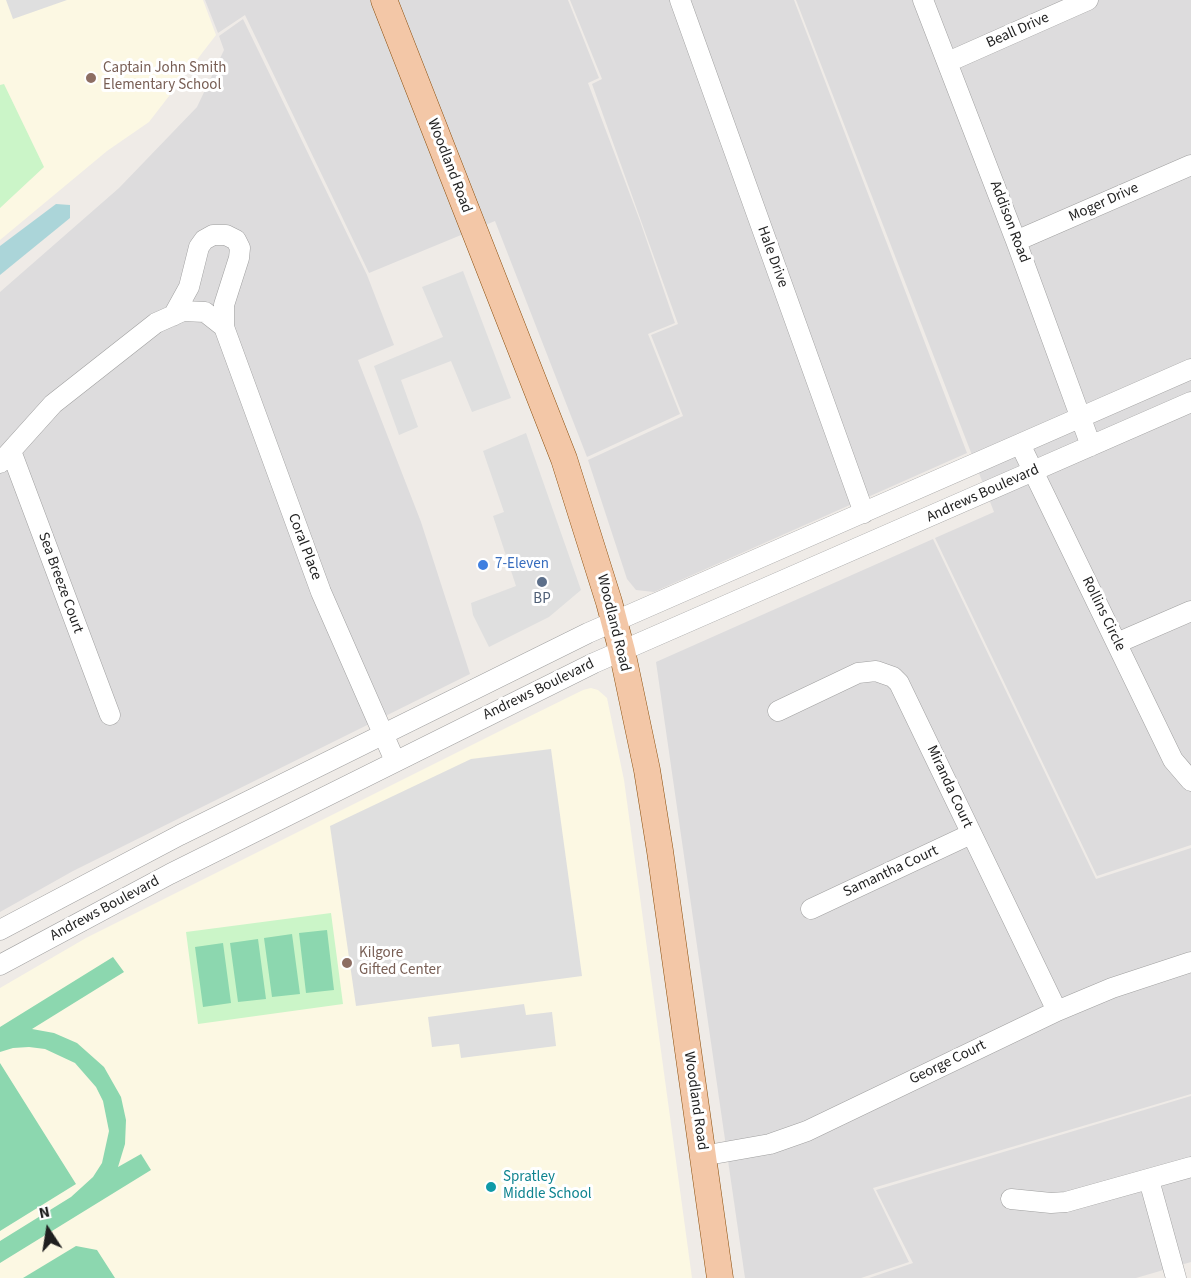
<!DOCTYPE html>
<style>
body{margin:0}
#map{position:relative;width:1191px;height:1278px;overflow:hidden;background:#efebe7;font-family:"Source Sans 3",sans-serif}
canvas{display:block}
.north{position:absolute;left:18px;top:1200px;width:60px;height:60px;-webkit-text-stroke:4px #fff;paint-order:stroke;rotate:348deg;font-size:16px;font-weight:700;line-height:24px;text-align:center;color:#1f1f1f}
.north::after{content:'';display:block;margin:auto;width:21px;height:27px;background:#1f1f1f;clip-path:polygon(50% 0,100% 100%,50% 72%,0 100%)}
</style>
<div id="map">
<canvas width="1191" height="1278"></canvas>
<div class="north">N</div>
</div>
<script>
const ctx = document.querySelector('canvas').getContext('2d');
ctx.lineJoin = 'round';
function fill(path, color) {
  ctx.fillStyle = color;
  ctx.fill(path, 'evenodd');
}
function shape(rows) {
  const path = new Path2D();
  for (const r of rows) {
    path.moveTo(r[0], r[1]);
    for (let i = 2; i < r.length; i += 2) path.lineTo(r[i], r[i + 1]);
  }
  return path;
}
function stroke(path, color, width, dash) {
  ctx.strokeStyle = color;
  ctx.lineWidth = width;
  ctx.lineCap = dash ? 'butt' : 'round';
  ctx.setLineDash(dash || []);
  ctx.stroke(path);
}
function write(font, color, halo, rows, align = 'center') {
  ctx.font = font + ' "Source Sans 3",sans-serif';
  ctx.lineWidth = 6;
  ctx.setLineDash([]);
  ctx.textBaseline = 'middle';
  ctx.strokeStyle = halo;
  ctx.fillStyle = color;
  for (const [text, x, y, turn = 0] of rows) {
    ctx.save();
    ctx.translate(x, y);
    ctx.rotate((+turn || 0) * Math.PI / 180);
    ctx.textAlign = isNaN(turn) ? turn : align;
    if (halo) ctx.strokeText(text, 0, 0);
    ctx.fillText(text, 0, 0);
    ctx.restore();
  }
}
fill(shape([
 [205,0,568,0,599,78,588,83,640,221,675,323,648,334,680,414,587,457,495,221,369,273,245,15,218,33],
 [570,0,794,0,967,453,654,592,636,590,627,579,588,460,683,416,651,335,678,324,592,84,602,79],
 [796,0,1191,0,1191,845,1097,876,935,538,994,512],
 [243,19,367,275,394,345,358,360,421,522,470,674,73,871,0,912,0,292,119,188,197,107,224,50,219,36],
 [933,539,1096,879,1191,848,1191,1094,873,1188,909,1262,861,1278,745,1278,656,662],
 [1191,1096,1191,1262,1136,1278,869,1278,913,1263,876,1190]
]), '#dddcdd');
fill(shape([
 [0,0,203,0,216,35,149,122,107,151,0,240],
 [591,688,598,690,607,698,624,780,692,1278,0,1278,0,988,86,938,510,726,583,690]
]), '#fcf8e3');
fill(shape([
 [4,84,44,167,0,208,0,85],
 [331,913,343,1004,198,1024,186,932]
]), '#cbf5c8');
fill(shape([
 [327,930,334,990,306,993,299,933],
 [292,934,300,994,272,997,264,938],
 [258,939,266,999,238,1002,230,943],
 [223,943,231,1003,203,1007,195,947],
 [113,957,124,972,32,1029,54,1033,77,1043,104,1067,121,1097,126,1120,125,1144,118,1167,141,1154,151,1170,0,1263,0,1241,71,1197,93,1177,102,1163,109,1131,103,1101,96,1087,75,1063,45,1049,29,1047,13,1048,0,1052,0,1027],
 [0,1063,76,1184,0,1231],
 [76,1246,97,1250,115,1278,23,1278]
]), '#8cd7af');
fill(shape([
 [6,0,67,0,13,19],
 [463,271,511,398,472,412,451,361,401,380,418,427,399,435,374,366,443,337,422,287],
 [526,433,581,590,549,617,489,647,473,615,471,603,516,586,493,516,504,512,483,451],
 [551,749,582,976,356,1006,330,826,471,759],
 [524,1004,526,1015,552,1012,556,1046,461,1058,459,1044,432,1047,428,1017]
]), '#dfdfdf');
fill(shape([
 [56,204,70,205,70,218,0,275,0,246]
]), '#abd5d9');
const minor = shape([
 [680,0,864,513],
 [923,0,1016,241,1091,446],
 [948,62,1088,0],
 [1016,241,1191,165],
 [173,316,189,287,199,247,204,240,213,235,226,235,236,240,240,248,239,258,224,305,224,327],
 [1020,444,1173,760,1191,781],
 [11,451,110,715],
 [0,463,53,404,156,323,183,311,205,312,224,327,321,592,395,761],
 [1117,643,1191,611],
 [778,711,858,673,876,671,893,677,899,683,1057,1011],
 [811,909,971,834],
 [0,930,180,835,588,633,1191,369],
 [0,965,170,874,594,663,1191,402],
 [702,1156,770,1144,807,1131,1057,1011,1112,988,1191,962],
 [1149,1180,1176,1278],
 [1011,1199,1051,1203,1066,1202,1191,1167]
]);
const major = shape([
 [384,0,564,459,609,602,622,651,647,770,660,851,720,1278]
]);
stroke(minor, '#a0a0a0', 21);
stroke(major, '#8d500e', 27);
stroke(minor, '#fff', 20);
stroke(major, '#f3c7a7', 26);
for (const [x, y, r, color] of [
 [91,78,6,"#8d6e63"],
 [483,565,6,"#3f7fe0"],
 [542,582,6,"#5c6f8a"],
 [347,963,6,"#8d6e63"],
 [491,1187,6,"#0f9aa8"]
]) {
  const dot = new Path2D();
  dot.arc(x, y, r, 0, 2 * Math.PI);
  ctx.fillStyle = color;
  ctx.fill(dot);
  stroke(dot, '#fff', 2);
}
write('15px', '#1f1f1f', '#fff', [
 ["Beall Drive",1018,31,-24],
 ["Woodland Road",449,166,69],
 ["Moger Drive",1104,203,-24],
 ["Addison Road",1009,222,69],
 ["Hale Drive",772,257,70],
 ["Andrews Boulevard",983,494,-24],
 ["Coral Place",304,547,69],
 ["Sea Breeze Court",60,583,70],
 ["Rollins Circle",1103,614,64],
 ["Woodland Road",613,623,76],
 ["Andrews Boulevard",539,690,-26],
 ["Miranda Court",949,787,65],
 ["Samantha Court",891,872,-25],
 ["Andrews Boulevard",105,909,-28],
 ["George Court",948,1063,-26],
 ["Woodland Road",695,1101,82]
]);
write('15px', '#785e54', '#fff', [
 ["Captain John Smith",103,69],
 ["Elementary School",103,86],
 ["Kilgore",359,954],
 ["Gifted Center",359,971]
], 'left');
write('15px', '#366cbe', '#fff', [
 ["7-Eleven",495,565]
], 'left');
write('15px', '#4e5e75', '#fff', [
 ["BP",542,600]
]);
write('15px', '#0d838f', '#fff', [
 ["Spratley",503,1178],
 ["Middle School",503,1195]
], 'left');
</script>
